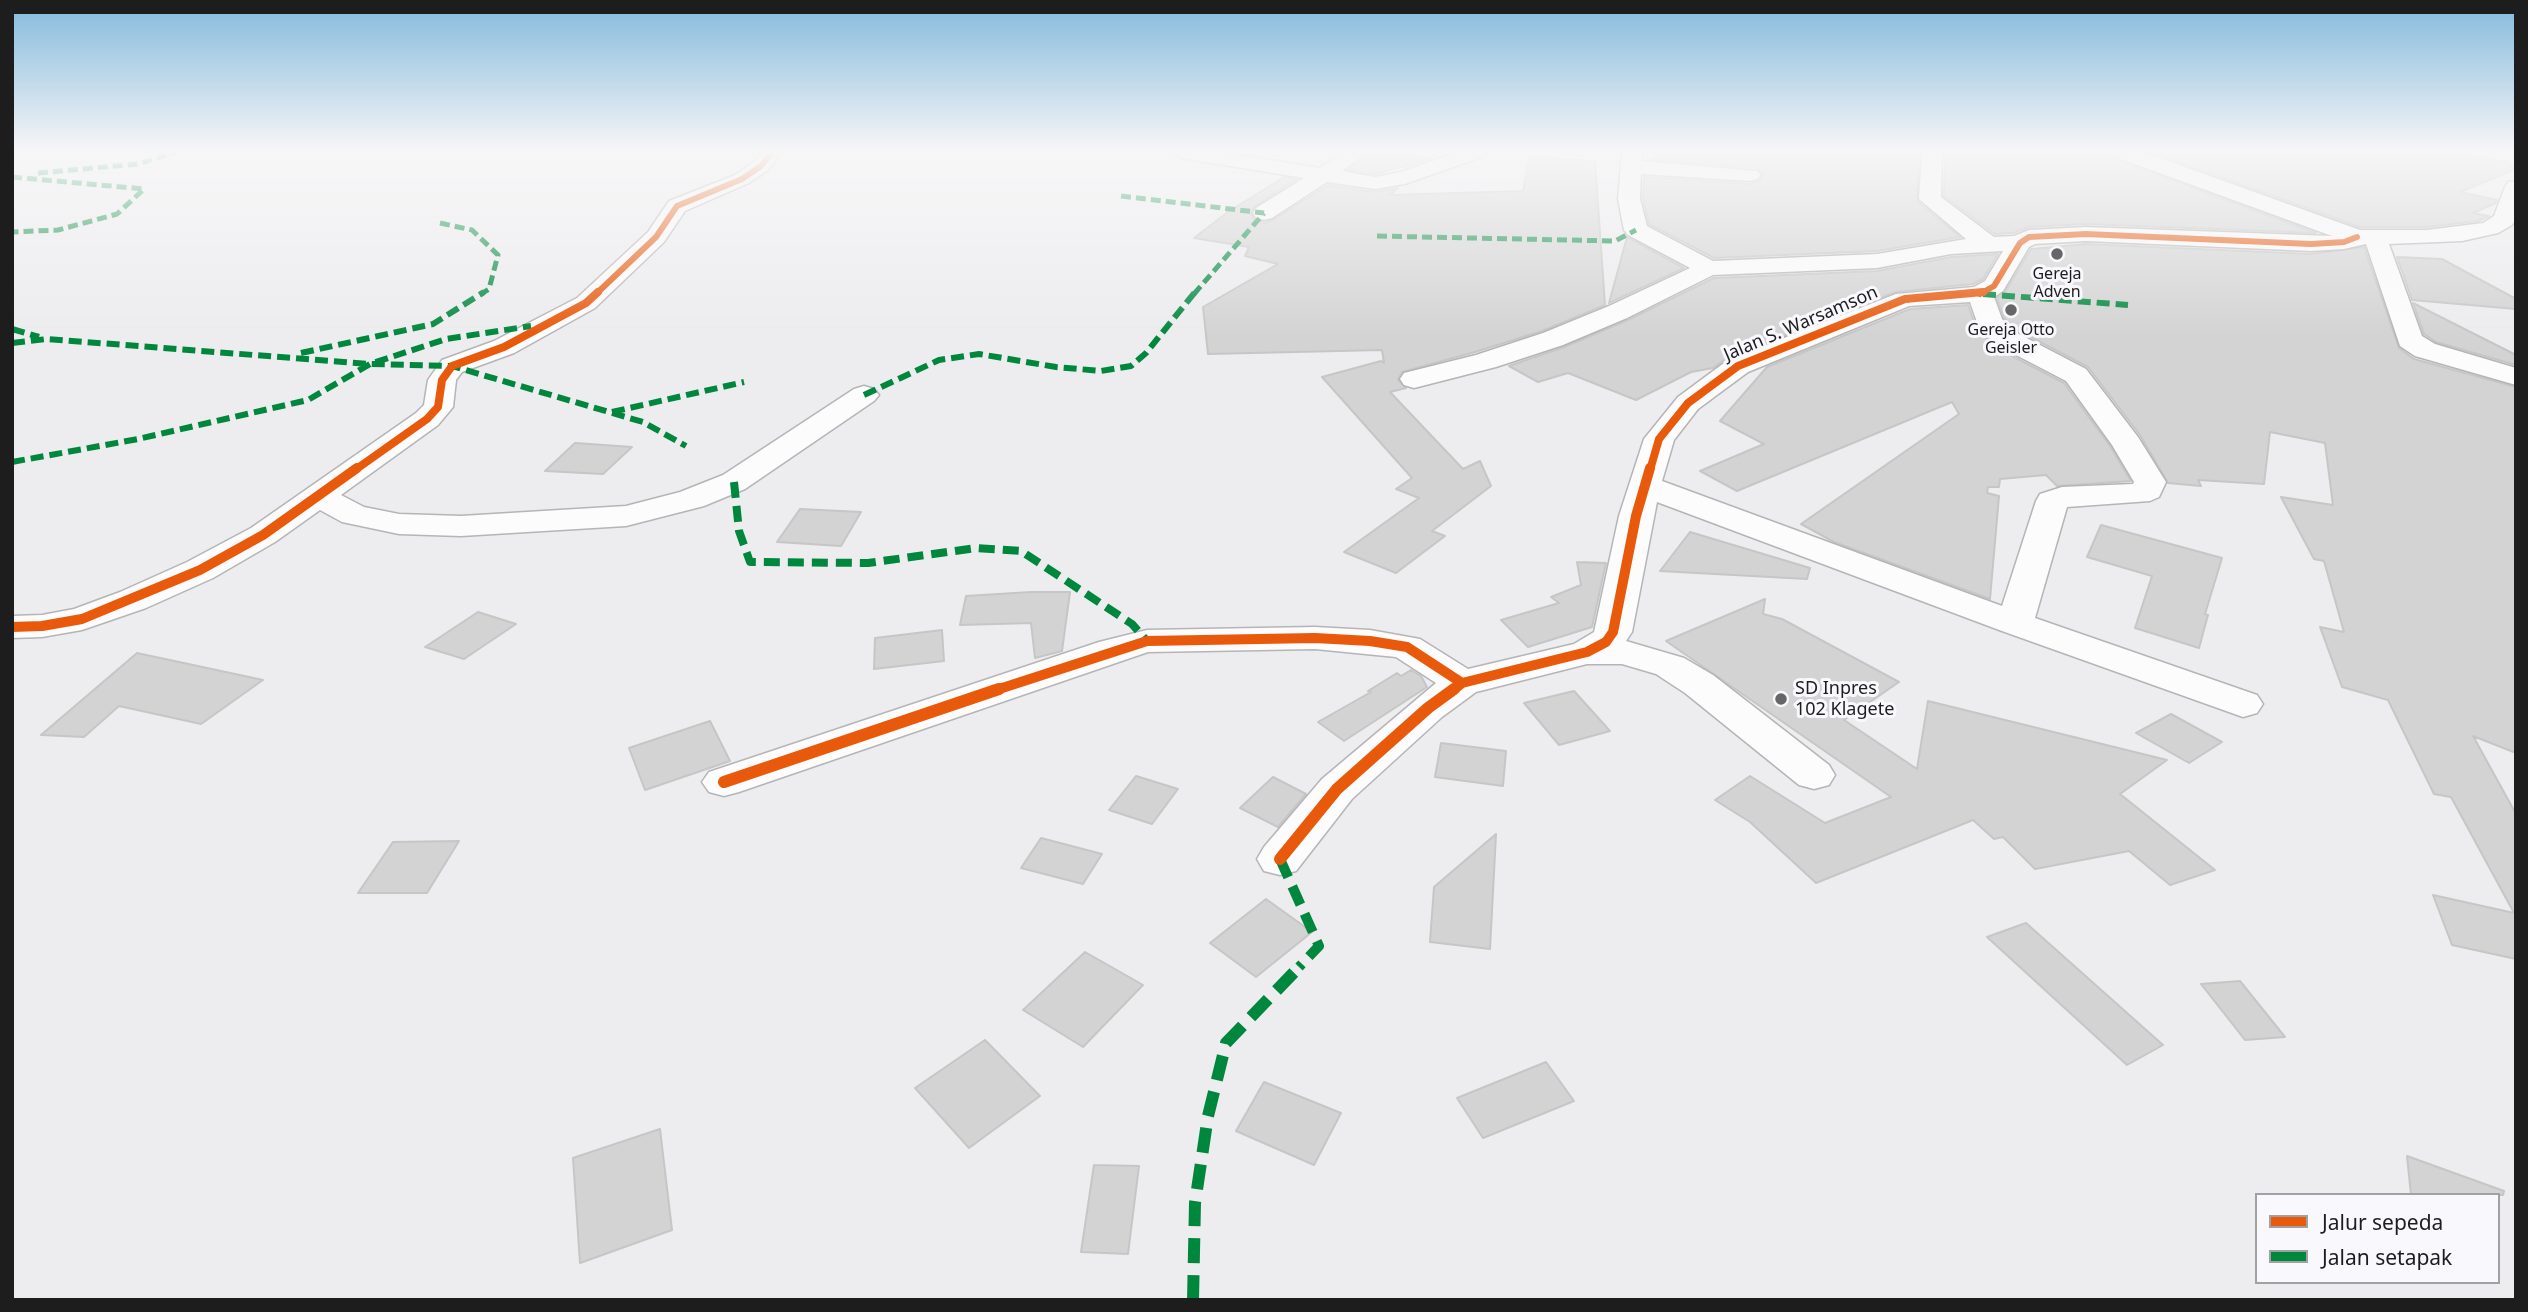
<!DOCTYPE html>
<style>
body{margin:0}
#map{position:relative;width:2528px;height:1312px;overflow:hidden;background:#edecee;font-family:"Noto Sans",sans-serif}
canvas{display:block}
.frame{position:absolute;inset:0;border:14px solid #1d1d1e;pointer-events:none}
.legend{position:absolute;left:2255px;top:1193px;width:245px;height:91px;box-sizing:border-box;background:#f9f9fd;border:2px solid #a1a1a4;margin:0;padding:9px 12px;list-style:none;font-size:21px;color:#1d1d1e}
.legend li{display:flex;align-items:center;gap:14px;height:35px}
.legend b{width:35px;border:2px solid #a1a1a4}
</style>
<div id="map">
<canvas width="2528" height="1312"></canvas>
<div class="frame"></div>
<ul class="legend">
<li><b style="height:9px;background:#e8590c"></b>Jalur sepeda</li>
<li><b style="height:9px;background:#00873e"></b>Jalan setapak</li>
</ul>
</div>
<script>
const ctx = document.querySelector('canvas').getContext('2d');
ctx.lineJoin = 'round';
function fill(path, color) {
  ctx.fillStyle = color;
  ctx.fill(path, 'evenodd');
}
function shape(rows) {
  const path = new Path2D();
  for (const r of rows) {
    path.moveTo(r[0], r[1]);
    for (let i = 2; i < r.length; i += 2) path.lineTo(r[i], r[i + 1]);
  }
  return path;
}
function stroke(path, color, width, dash) {
  ctx.strokeStyle = color;
  ctx.lineWidth = width;
  ctx.lineCap = dash ? 'butt' : 'round';
  ctx.setLineDash(dash || []);
  ctx.stroke(path);
}
function write(font, color, halo, rows, align = 'center') {
  ctx.font = font + ' "Noto Sans",sans-serif';
  ctx.lineWidth = 6;
  ctx.setLineDash([]);
  ctx.textBaseline = 'middle';
  ctx.strokeStyle = halo;
  ctx.fillStyle = color;
  for (const [text, x, y, turn = 0] of rows) {
    ctx.save();
    ctx.translate(x, y);
    ctx.rotate((+turn || 0) * Math.PI / 180);
    ctx.textAlign = isNaN(turn) ? turn : align;
    if (halo) ctx.strokeText(text, 0, 0);
    ctx.fillText(text, 0, 0);
    ctx.restore();
  }
}
const building = shape([
 [1371,152,1383,152,1431,159,1375,174,1348,170,1371,152],
 [1654,152,1919,152,1917,201,1960,237,1877,251,1714,258,1649,224,1643,199,1644,177,1750,184,1759,181,1763,173,1757,168,1648,159,1656,159,1654,152],
 [1945,152,2108,152,2112,158,2316,233,2086,224,2029,227,2013,233,1995,234,1944,196,1945,152],
 [2151,152,2449,152,2516,163,2516,169,2460,192,2497,200,2496,203,2473,213,2489,216,2478,221,2427,227,2360,227,2151,152],
 [1529,157,1595,161,1605,305,1542,331,1475,352,1402,372,1398,380,1406,388,1390,392,1463,469,1480,461,1491,486,1432,531,1445,536,1396,573,1344,552,1419,498,1396,489,1412,478,1322,377,1381,361,1384,363,1382,350,1208,354,1203,307,1278,264,1245,256,1249,247,1194,238,1228,212,1284,177,1297,179,1255,206,1251,214,1255,221,1265,223,1273,220,1328,185,1375,192,1398,188,1390,195,1523,191,1529,157],
 [1627,237,1684,268,1609,303,1627,237],
 [2086,244,2311,254,2364,247,2399,348,2414,359,2516,387,2516,753,2473,736,2516,814,2516,959,2452,945,2433,895,2514,913,2451,797,2434,794,2388,700,2342,687,2320,627,2344,632,2324,561,2314,559,2281,497,2333,505,2325,443,2270,432,2264,484,2198,480,2201,486,2168,483,2140,435,2088,367,2017,330,2004,318,1997,298,2005,292,2031,249,2086,244],
 [1998,254,1983,279,1973,284,1895,292,1727,358,1713,368,1691,372,1636,400,1568,373,1538,382,1509,366,1564,347,1628,320,1714,278,1877,271,1951,257,1998,254],
 [2397,257,2442,259,2516,299,2516,309,2412,300,2397,257],
 [2413,303,2516,355,2516,365,2436,342,2424,334,2413,303],
 [1968,305,1975,324,1993,346,2064,383,2110,446,2131,481,2057,486,2046,475,2000,479,1999,487,1988,487,1987,493,1999,496,1990,599,1834,542,1801,524,1959,414,1952,402,1737,491,1700,471,1764,444,1720,421,1767,367,1910,309,1968,305],
 [575,443,632,447,603,474,545,471,575,443],
 [800,509,861,512,841,546,777,542,800,509],
 [2101,525,2222,558,2205,614,2208,615,2199,648,2135,628,2152,576,2087,557,2101,525],
 [1690,532,1810,568,1807,579,1660,571,1690,532],
 [1577,562,1606,563,1592,627,1528,647,1501,620,1559,603,1551,597,1581,585,1577,562],
 [1031,592,1070,592,1062,651,1035,658,1031,623,960,625,966,596,1031,592],
 [1765,599,1763,614,1782,619,1899,682,1844,720,1917,769,1928,701,2167,760,2120,794,2215,870,2170,885,2129,851,2035,869,2003,837,1994,839,1973,820,1816,883,1750,822,1715,800,1750,776,1825,823,1891,797,1666,641,1765,599],
 [478,612,516,624,464,659,425,647,478,612],
 [942,630,944,661,874,669,875,638,942,630],
 [137,653,263,680,201,724,119,706,84,737,41,735,137,653],
 [1411,670,1421,676,1427,687,1344,741,1318,722,1371,692,1368,691,1397,673,1401,676,1411,670],
 [1574,691,1610,731,1559,745,1524,703,1574,691],
 [2171,714,2222,742,2189,763,2136,733,2171,714],
 [710,721,730,761,645,790,629,748,710,721],
 [1441,743,1506,751,1503,786,1435,777,1441,743],
 [1136,776,1178,789,1152,824,1109,810,1136,776],
 [1273,777,1306,794,1278,827,1240,808,1273,777],
 [1496,834,1490,949,1430,942,1434,887,1496,834],
 [1041,838,1102,854,1083,884,1021,868,1041,838],
 [459,841,427,893,358,893,393,842,459,841],
 [1266,899,1312,932,1256,977,1210,943,1266,899],
 [2026,923,2163,1045,2127,1065,1987,937,2026,923],
 [1085,952,1143,985,1083,1047,1023,1010,1085,952],
 [2240,981,2285,1037,2245,1040,2201,984,2240,981],
 [985,1040,1040,1096,969,1148,915,1088,985,1040],
 [1546,1062,1574,1101,1483,1138,1457,1098,1546,1062],
 [1264,1082,1341,1113,1314,1165,1236,1131,1264,1082],
 [660,1129,672,1230,580,1263,573,1158,660,1129],
 [2407,1156,2504,1191,2503,1195,2411,1195,2407,1156],
 [1094,1165,1139,1166,1128,1254,1081,1252,1094,1165]
]);
fill(building, '#d4d3d3');
stroke(building, '#c6c6c6', 2);
const minor = shape([
 [761,152,782,152,768,170,749,183,685,211,664,242,595,308,514,353,462,372,456,380,453,407,438,425,341,495,364,507,399,514,461,516,626,506,680,492,723,475,854,389,864,386,874,389,879,395,874,401,745,489,704,506,626,526,461,536,399,534,342,522,320,510,275,542,213,578,146,608,82,630,42,637,12,638,12,616,42,615,74,609,120,592,187,562,251,528,416,413,424,405,428,380,442,360,494,341,577,298,648,232,669,201,735,175,754,162,761,152],
 [1171,152,1221,152,1319,168,1344,152,1368,152,1342,171,1375,177,1401,172,1458,152,1488,152,1485,156,1405,184,1375,189,1327,182,1272,218,1264,220,1256,218,1253,213,1256,208,1304,178,1181,158,1171,152],
 [1622,152,1642,152,1642,161,1757,171,1761,175,1757,179,1750,181,1641,174,1640,199,1647,226,1713,261,1877,254,1966,239,1919,199,1922,152,1942,152,1941,197,1994,237,2014,236,2029,230,2086,227,2332,236,2113,156,2110,152,2142,152,2160,158,2360,230,2427,230,2483,223,2494,216,2505,187,2508,182,2516,181,2516,219,2512,225,2498,233,2462,241,2389,244,2422,336,2435,344,2516,368,2516,385,2415,356,2400,346,2366,244,2344,249,2311,251,2086,241,2035,244,2029,247,2003,291,1994,297,2002,319,2015,332,2086,369,2138,437,2166,482,2159,497,2150,501,2067,507,2035,618,2257,695,2263,704,2257,713,2243,717,2002,631,1657,502,1632,632,1626,641,1684,658,1713,675,1829,765,1835,775,1829,785,1814,789,1799,785,1685,693,1656,674,1622,664,1587,664,1476,692,1442,717,1352,799,1296,871,1280,875,1264,871,1257,859,1264,847,1322,779,1436,683,1396,657,1315,649,1148,652,739,792,724,796,709,792,702,782,709,772,1099,642,1147,630,1315,627,1370,630,1420,639,1468,669,1574,644,1594,632,1619,516,1644,439,1678,397,1728,360,1896,294,1974,287,1985,281,2003,251,1951,254,1877,268,1713,275,1627,318,1563,345,1496,367,1414,388,1404,385,1400,379,1404,373,1476,355,1543,333,1609,306,1690,268,1628,235,1624,230,1618,199,1622,152],
 [1970,302,1977,322,1995,344,2066,381,2112,445,2134,482,2133,484,2062,487,2040,494,2036,501,2002,606,1662,481,1674,440,1698,409,1748,372,1909,306,1970,302]
]);
stroke(minor, '#b5b4b6', 3);
fill(minor, '#fcfcfc');
stroke(shape([
 [38,173,138,164,176,152],
 [12,177,144,189,117,214,58,230,12,232],
 [1121,196,1264,213],
 [440,223,472,230,498,255,489,289,481,294],
 [1377,236,1615,241,1636,230],
 [1194,294,1264,213]
]), '#00873e', 5, [10, 5]);
stroke(shape([
 [1983,294,2128,305],
 [12,329,39,337],
 [12,343,47,339,370,364,452,366,643,422,686,446],
 [301,353,433,324,484,292],
 [864,395,939,360,979,354,1056,367,1101,371,1131,366,1146,353,1195,292],
 [612,412,744,382],
 [12,462,138,439,308,400,370,364,446,339,531,326]
]), '#00873e', 6, [13, 6]);
stroke(shape([
 [734,482,739,531,750,562,868,563,976,548,1021,551,1132,624,1147,641]
]), '#00873e', 8, [16, 8]);
stroke(shape([
 [1280,859,1319,946,1299,967]
]), '#00873e', 10, [20, 10]);
stroke(shape([
 [1193,1300,1195,1203,1208,1116,1226,1043,1301,965]
]), '#00873e', 12, [25, 12]);
stroke(shape([
 [596,294,656,237,677,206,742,179,761,166,772,152],
 [1980,294,1994,286,2020,243,2029,237,2086,234,2311,244,2344,242,2357,237]
]), '#e8590c', 6);
stroke(shape([
 [355,470,427,419,438,407,442,380,452,366,504,347,586,303,598,292],
 [1650,470,1659,439,1688,403,1738,366,1905,299,1983,292]
]), '#e8590c', 8);
stroke(shape([
 [12,627,42,626,82,619,200,570,263,535,357,468],
 [993,691,1147,641,1315,638,1370,641,1407,647,1462,683],
 [1452,691,1462,683,1587,652,1606,642,1613,632,1636,516,1650,468]
]), '#e8590c', 10);
stroke(shape([
 [724,782,999,689],
 [1280,859,1337,789,1428,708,1454,689]
]), '#e8590c', 12);
const sky = ctx.createLinearGradient(0, 0, 0, 336);
sky.addColorStop(0, '#83b9dc');
sky.addColorStop(0.45, '#f7f6f7');
sky.addColorStop(1, '#f7f6f700');
ctx.fillStyle = sky;
ctx.fillRect(0, 0, 2528, 336);
for (const [x, y, r, color] of [
 [2057,254,7,"#666567"],
 [2011,310,7,"#666567"],
 [1781,699,7,"#666567"]
]) {
  const dot = new Path2D();
  dot.arc(x, y, r, 0, 2 * Math.PI);
  ctx.fillStyle = color;
  ctx.fill(dot);
  stroke(dot, '#f9f9fd', 2.5);
}
write('16px', '#1d1d1e', '#f9f9fd', [
 ["Gereja",2057,274],
 ["Adven",2057,292],
 ["Gereja Otto",2011,330],
 ["Geisler",2011,348]
]);
write('18px', '#1d1d1e', '#f9f9fd', [
 ["Jalan S. Warsamson",1801,324,-23]
]);
write('18px', '#1d1d1e', '#f9f9fd', [
 ["SD Inpres",1795,689],
 ["102 Klagete",1795,710]
], 'left');
</script>
